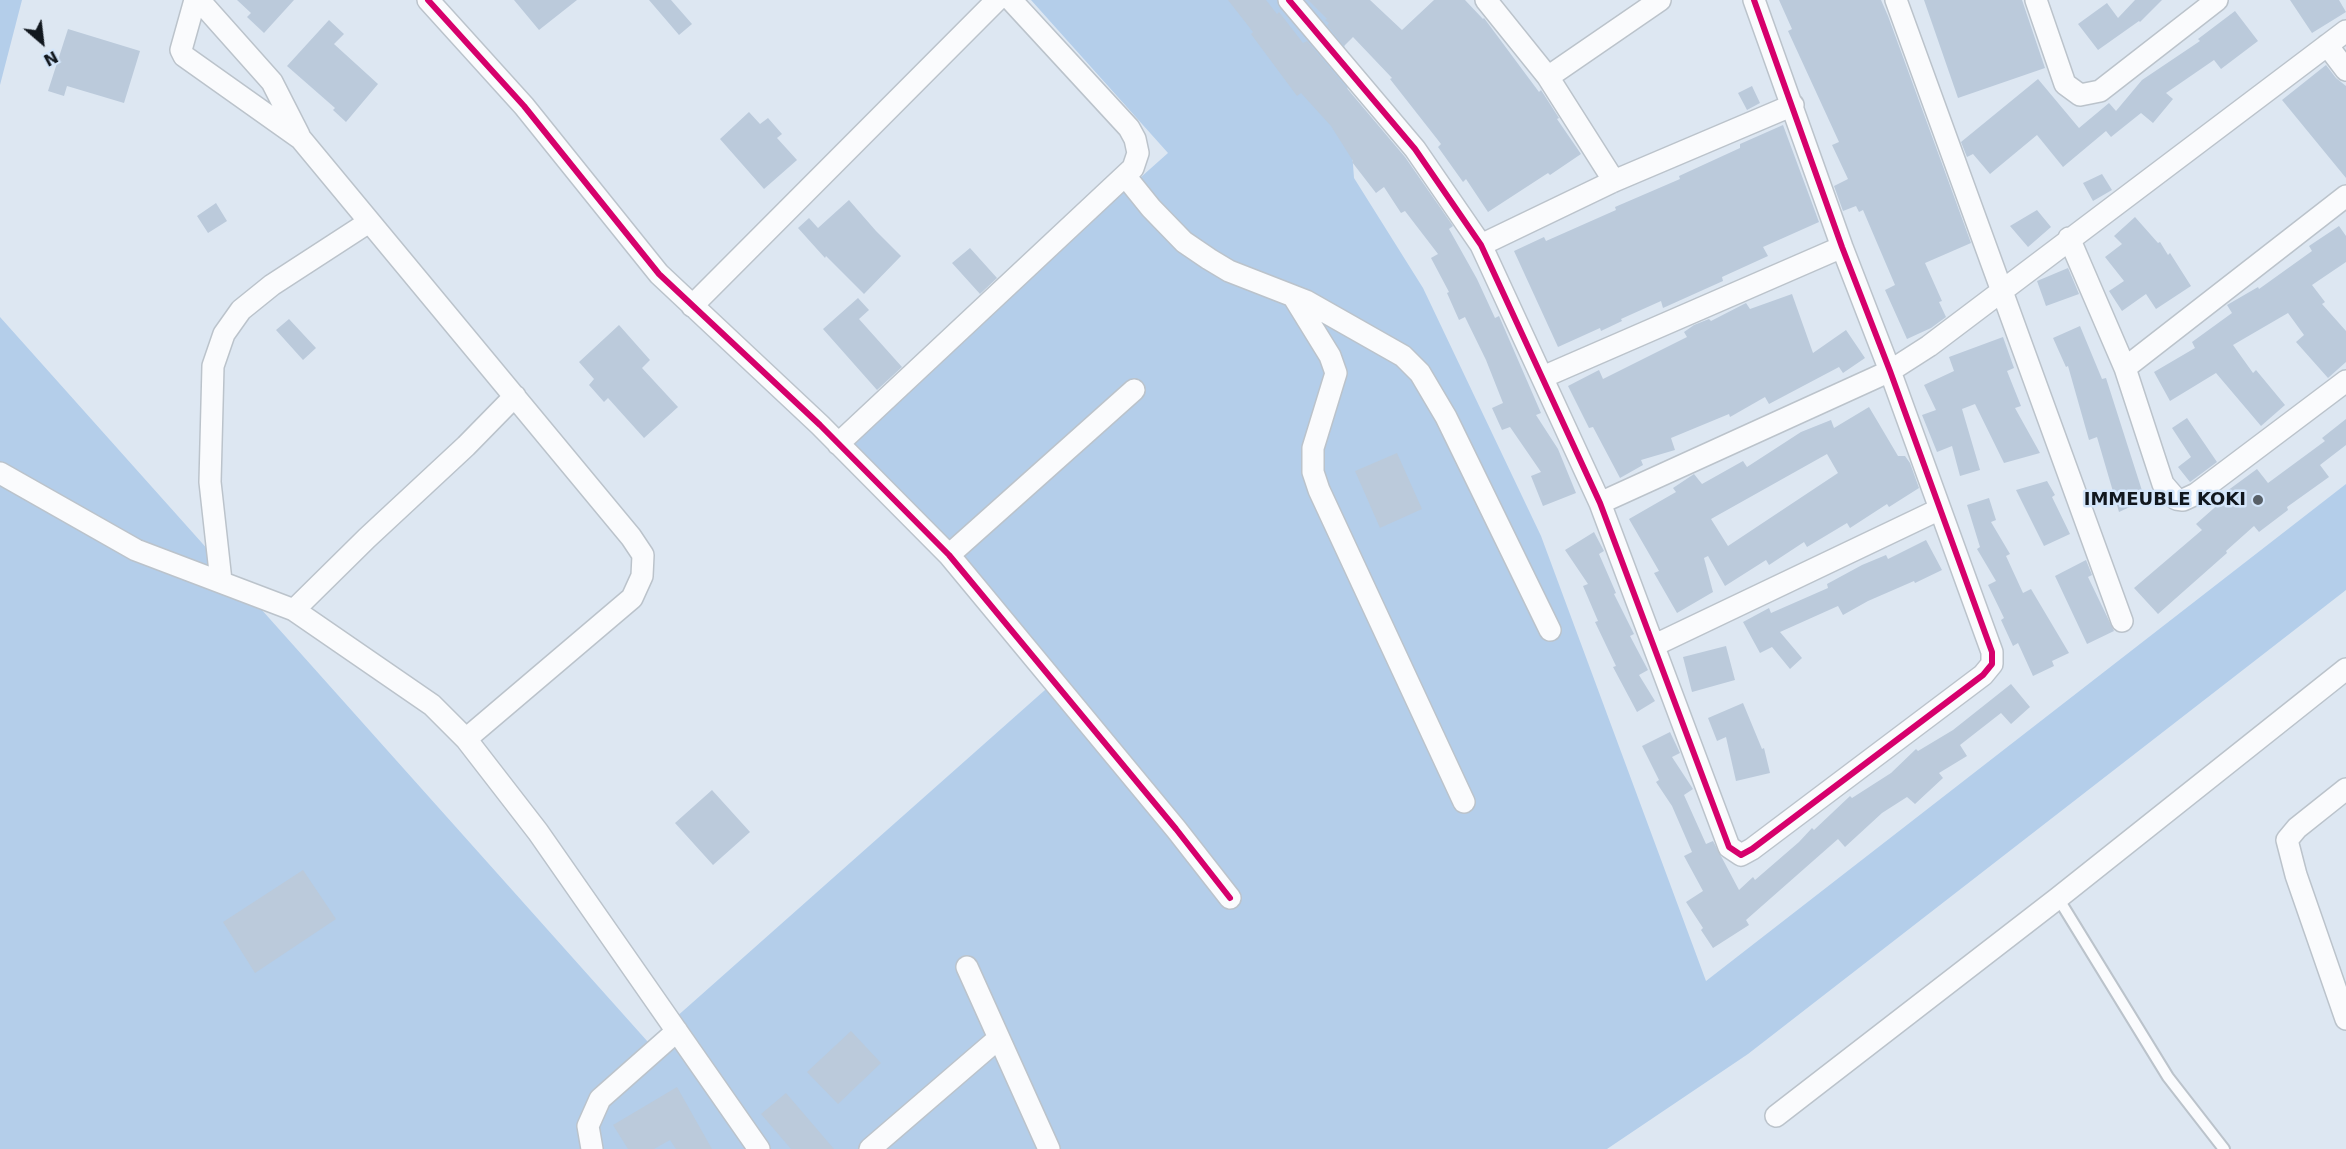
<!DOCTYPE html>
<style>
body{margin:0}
#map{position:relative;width:2346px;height:1149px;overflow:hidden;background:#dde7f2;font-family:"DejaVu Sans",sans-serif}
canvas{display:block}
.north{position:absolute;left:12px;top:12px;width:60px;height:60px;-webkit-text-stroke:4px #d4e6fb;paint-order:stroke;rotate:152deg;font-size:16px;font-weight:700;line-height:24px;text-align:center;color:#11171e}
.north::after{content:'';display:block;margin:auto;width:21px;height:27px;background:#11171e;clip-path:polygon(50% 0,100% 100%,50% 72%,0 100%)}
</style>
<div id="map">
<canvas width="2346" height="1149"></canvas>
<div class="north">N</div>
</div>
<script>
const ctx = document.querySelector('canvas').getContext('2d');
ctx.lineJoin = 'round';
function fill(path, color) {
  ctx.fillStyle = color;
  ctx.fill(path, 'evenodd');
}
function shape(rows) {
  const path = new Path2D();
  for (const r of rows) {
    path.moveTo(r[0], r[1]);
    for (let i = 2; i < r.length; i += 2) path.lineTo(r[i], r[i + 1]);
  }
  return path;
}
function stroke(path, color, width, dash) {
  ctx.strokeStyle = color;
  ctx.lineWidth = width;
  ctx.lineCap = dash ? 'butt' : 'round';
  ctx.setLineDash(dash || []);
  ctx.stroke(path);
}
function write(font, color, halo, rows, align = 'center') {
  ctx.font = font + ' "DejaVu Sans",sans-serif';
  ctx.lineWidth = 5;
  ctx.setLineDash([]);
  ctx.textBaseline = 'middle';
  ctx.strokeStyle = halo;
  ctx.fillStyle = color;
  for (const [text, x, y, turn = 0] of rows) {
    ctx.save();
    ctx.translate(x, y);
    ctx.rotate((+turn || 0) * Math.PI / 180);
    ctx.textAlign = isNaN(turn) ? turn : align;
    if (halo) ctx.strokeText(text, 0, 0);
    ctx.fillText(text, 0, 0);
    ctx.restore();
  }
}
fill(shape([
 [0,0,22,0,0,85],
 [1031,0,1341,0,1354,178,1423,288,1541,536,1706,981,2346,484,2346,590,1748,1054,1607,1149,0,1149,0,317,648,1042,1054,682,842,443,1168,153]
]), '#b4ceea');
fill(shape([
 [237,0,294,0,264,33,247,17,251,13],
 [514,0,577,0,539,30],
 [649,0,671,0,692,24,679,35],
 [1228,0,1266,0,1277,14,1279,12,1303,43,1307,41,1405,157,1453,226,1449,229,1477,279,1495,318,1499,316,1541,413,1536,415,1558,449,1576,493,1543,506,1531,476,1541,472,1510,427,1502,430,1492,408,1503,403,1486,360,1465,317,1459,320,1447,293,1449,292,1431,258,1438,254,1405,211,1401,213,1384,187,1376,193,1352,162,1353,161,1331,126,1301,93,1297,96,1251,34,1253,32],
 [1308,0,1370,0,1402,30,1434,0,1465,0,1483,19,1484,18,1539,92,1541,90,1559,118,1557,119,1581,154,1550,175,1548,173,1488,212,1466,179,1463,182,1438,147,1441,144,1390,79,1392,78,1353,37,1344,46,1327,25,1329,23,1325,20,1327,19],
 [1779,0,1881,0,1888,16,1971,243,1925,263,1942,301,1939,302,1946,317,1931,328,1907,339,1885,290,1895,285,1863,210,1859,212,1856,206,1843,211,1834,186,1848,179,1832,145,1839,142,1788,31,1792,29],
 [1924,0,2022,0,2045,68,1958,98],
 [2135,0,2162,0,2140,22,2139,21,2098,50,2078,24,2107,3,2118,18],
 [2290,0,2339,0,2346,12,2312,33],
 [2235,11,2258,41,2221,69,2214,60,2166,93,2173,99,2153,123,2141,113,2111,137,2106,131,2063,167,2037,135,1990,174,1973,154,1967,157,1961,142,2038,79,2079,128,2109,103,2116,111,2142,80,2200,41,2198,39],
 [329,20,344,34,334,44,378,84,346,122,333,110,335,108,287,66],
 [68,29,140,51,124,103,67,86,64,96,48,91],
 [2326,65,2336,78,2346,86,2346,178,2282,100],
 [1752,86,1760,103,1747,110,1738,93],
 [749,112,760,124,768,118,782,134,777,138,797,160,764,189,720,139],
 [1783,125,1819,222,1763,247,1768,256,1722,277,1723,281,1663,308,1661,301,1621,319,1622,321,1601,331,1600,328,1558,347,1514,251,1544,237,1546,241,1616,210,1615,207,1680,179,1679,176,1740,148,1740,144],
 [2102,174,2112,190,2093,201,2083,183],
 [849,200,876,231,901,256,864,294,826,256,825,258,798,228,809,218,818,228],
 [216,203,227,221,208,233,197,216],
 [2037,210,2051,227,2028,247,2010,226],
 [2135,217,2158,243,2160,242,2168,255,2170,253,2191,286,2156,309,2146,294,2122,311,2109,291,2124,281,2105,257,2122,244,2114,236],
 [2339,226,2346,236,2346,262,2312,285,2325,302,2322,304,2346,331,2346,362,2328,378,2296,342,2304,335,2288,313,2233,345,2253,373,2256,370,2285,405,2261,426,2216,373,2170,401,2154,372,2195,348,2192,342,2232,313,2227,305,2258,287,2259,289,2312,251,2309,246],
 [970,248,997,278,980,294,952,263],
 [2068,268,2079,294,2046,306,2037,281],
 [1792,294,1813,353,1846,330,1865,358,1843,373,1839,367,1769,404,1765,397,1730,417,1729,414,1671,438,1675,450,1641,460,1643,465,1620,478,1593,427,1589,428,1568,386,1599,370,1603,379,1687,337,1684,332,1694,325,1709,319,1711,321,1746,303,1750,309],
 [858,298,869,310,859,319,902,367,877,390,823,329],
 [289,319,316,348,303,360,276,330],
 [619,325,650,360,642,368,678,407,644,438,608,398,604,402,589,385,594,379,579,362],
 [2080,326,2102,379,2106,378,2145,500,2119,512,2097,437,2089,440,2068,366,2066,367,2053,338],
 [2003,337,2014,368,2007,371,2021,406,2015,408,2040,453,2004,463,1975,404,1962,409,1980,470,1960,476,1952,446,1937,452,1922,415,1936,410,1924,385,1954,371,1949,357],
 [1869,407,1898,456,1905,456,1910,463,1919,488,1889,507,1887,504,1850,528,1847,523,1807,547,1804,542,1769,565,1766,560,1725,586,1708,556,1704,558,1713,592,1677,613,1654,573,1659,571,1629,519,1676,492,1673,488,1694,474,1702,484,1743,461,1747,467,1801,432,1831,420,1834,428],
 [1827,454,1838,473,1728,546,1711,519],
 [2187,418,2217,462,2190,482,2178,467,2191,457,2172,428],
 [2346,419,2346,445,2320,465,2329,477,2287,507,2288,510,2259,532,2254,526,2226,551,2227,553,2158,614,2134,588,2202,530,2196,524,2230,494,2227,491,2257,469,2268,483,2325,441,2322,438],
 [1397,453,1422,509,1380,528,1355,471],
 [2047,481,2055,495,2052,497,2070,534,2044,546,2016,490],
 [1989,498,1996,520,1991,522,2010,554,2006,556,2023,593,2031,589,2069,653,2052,661,2054,666,2033,676,2018,643,2013,646,2001,620,2004,618,1988,585,1996,581,1977,549,1980,547,1967,505],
 [1594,532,1604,551,1599,554,1616,593,1614,594,1634,634,1630,636,1648,670,1639,675,1655,701,1637,712,1613,667,1616,666,1595,622,1598,621,1583,586,1588,584,1565,550],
 [1926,540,1942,570,1915,583,1914,581,1868,601,1843,615,1838,606,1780,632,1802,658,1790,669,1772,647,1760,653,1743,622,1769,608,1771,613,1828,588,1827,584,1862,565,1886,555,1888,559],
 [2086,560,2092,575,2088,577,2114,631,2087,644,2055,576],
 [1726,646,1735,680,1692,692,1683,657],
 [2011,684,2030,707,2011,724,2001,713,1960,745,1967,756,1939,773,1943,778,1915,804,1907,797,1882,813,1845,847,1838,839,1746,920,1749,925,1713,948,1701,930,1703,928,1686,902,1703,891,1684,856,1692,852,1672,806,1656,782,1659,780,1642,746,1670,732,1680,753,1672,757,1693,789,1684,795,1706,844,1713,841,1739,890,1753,877,1755,880,1799,842,1812,828,1814,830,1850,796,1852,798,1891,773,1916,749,1918,751,1953,730],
 [1743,703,1762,749,1764,748,1770,773,1736,781,1726,737,1717,741,1708,718],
 [712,790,750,832,713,865,675,823],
 [303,870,336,919,255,973,223,922],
 [851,1031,881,1063,838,1104,807,1072],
 [677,1087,712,1149,676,1149,670,1140,654,1149,628,1149,613,1125],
 [786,1093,834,1149,791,1149,761,1114]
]), '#bbcadb');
const lane = shape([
 [2058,898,2168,1077,2224,1149]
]);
const street = shape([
 [195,0,181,50,184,56,301,139,631,537,643,555,642,576,632,598,466,739],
 [199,0,272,82,299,135],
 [428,0,524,106,659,274,820,425,949,555,1176,829,1230,898],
 [1289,0,1415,149,1481,245,1600,503,1729,847,1741,855,1752,849,1983,675,1992,664,1992,652,1890,371,1842,247,1754,0],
 [1486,0,1548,77,1614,181],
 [1896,0,2122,621],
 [2036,0,2065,84,2080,95,2100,91,2217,0],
 [2327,45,2346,70],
 [1548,77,1660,0],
 [1126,177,1151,208,1184,242,1209,259,1229,271,1306,301,1403,356,1420,373,1446,417,1550,630],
 [2069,238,2125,368,2163,484,2176,499,2183,500,2196,494,2346,381],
 [1481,245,1614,181,1793,105],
 [1293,296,1330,356,1336,373,1313,448,1313,472,1319,490,1464,802],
 [692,306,997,0],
 [2125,368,2346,196],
 [1543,377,1842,247],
 [838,444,1133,168,1138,153,1135,139,1129,128,1011,0],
 [0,473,136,550,294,610,432,705,466,739,538,832,759,1149],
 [1600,503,1890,371,1929,346,2346,31],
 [949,555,1134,390],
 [221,581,210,482,213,366,224,334,241,310,272,285,369,222],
 [294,610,367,538,466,446,515,396],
 [1655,645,1940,509],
 [2346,789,2297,828,2287,840,2296,875,2346,1019],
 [967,967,1049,1149],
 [1776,1116,2058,898,2346,669],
 [592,1149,588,1126,600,1099,677,1031],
 [870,1149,999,1038]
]);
stroke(lane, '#bbc3cb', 14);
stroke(street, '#bbc3cb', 24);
stroke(lane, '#fafbfd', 10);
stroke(street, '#fafbfd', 21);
stroke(shape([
 [428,0,524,106,659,274,820,425,949,555,1176,829,1230,898],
 [1289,0,1415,149,1481,245,1600,503,1729,847,1741,855,1752,849,1983,675,1992,664,1992,652,1890,371,1842,247,1754,0]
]), '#d6006c', 6);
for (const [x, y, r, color] of [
 [2258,500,6,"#586068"]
]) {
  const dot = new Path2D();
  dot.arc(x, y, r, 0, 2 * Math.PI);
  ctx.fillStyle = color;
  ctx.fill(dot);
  stroke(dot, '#d4e6fb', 2);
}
write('bold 18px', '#11171e', '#d4e6fb', [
 ["IMMEUBLE KOKI",2246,500]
], 'right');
</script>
